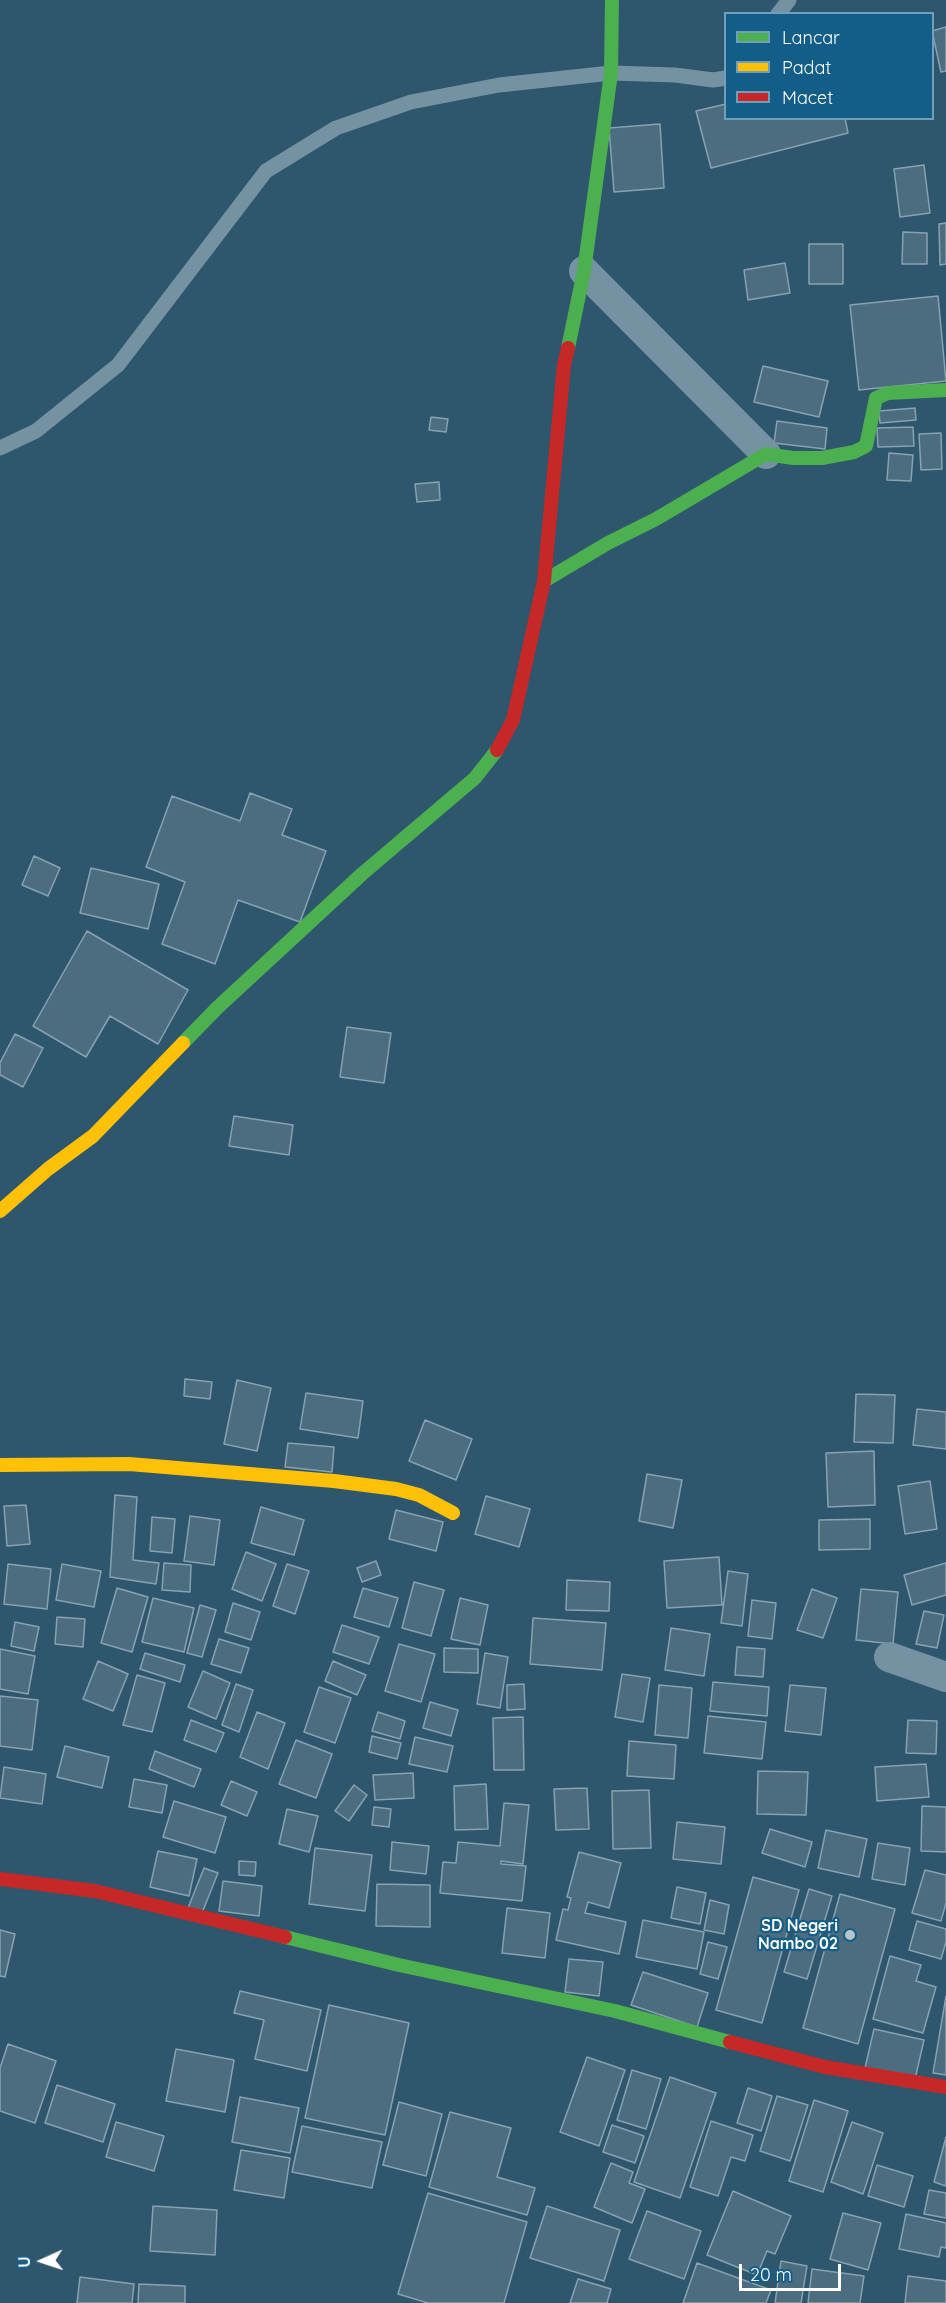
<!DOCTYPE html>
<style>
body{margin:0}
#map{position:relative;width:946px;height:2303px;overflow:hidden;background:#2e566d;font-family:Quicksand,sans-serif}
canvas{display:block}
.legend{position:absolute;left:724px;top:12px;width:210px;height:108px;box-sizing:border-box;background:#135e88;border:2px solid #719eb8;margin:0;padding:8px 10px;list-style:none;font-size:18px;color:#fff}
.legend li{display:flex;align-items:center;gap:12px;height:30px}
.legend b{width:30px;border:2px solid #719eb8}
.north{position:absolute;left:12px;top:2231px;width:60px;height:60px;-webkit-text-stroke:4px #135e88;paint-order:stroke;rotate:267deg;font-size:16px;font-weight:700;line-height:24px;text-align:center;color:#fff}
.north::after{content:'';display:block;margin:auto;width:21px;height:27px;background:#fff;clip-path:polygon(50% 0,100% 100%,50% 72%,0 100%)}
.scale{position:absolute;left:739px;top:2264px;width:102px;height:27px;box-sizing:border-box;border:3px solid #fff;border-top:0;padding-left:8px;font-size:18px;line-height:21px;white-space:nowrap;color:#fff;-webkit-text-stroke:4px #135e88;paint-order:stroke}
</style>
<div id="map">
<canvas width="946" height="2303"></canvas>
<ul class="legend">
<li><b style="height:8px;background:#4caf50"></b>Lancar</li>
<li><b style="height:8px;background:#ffc107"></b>Padat</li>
<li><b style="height:8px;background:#c62828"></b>Macet</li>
</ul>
<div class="north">U</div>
<div class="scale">20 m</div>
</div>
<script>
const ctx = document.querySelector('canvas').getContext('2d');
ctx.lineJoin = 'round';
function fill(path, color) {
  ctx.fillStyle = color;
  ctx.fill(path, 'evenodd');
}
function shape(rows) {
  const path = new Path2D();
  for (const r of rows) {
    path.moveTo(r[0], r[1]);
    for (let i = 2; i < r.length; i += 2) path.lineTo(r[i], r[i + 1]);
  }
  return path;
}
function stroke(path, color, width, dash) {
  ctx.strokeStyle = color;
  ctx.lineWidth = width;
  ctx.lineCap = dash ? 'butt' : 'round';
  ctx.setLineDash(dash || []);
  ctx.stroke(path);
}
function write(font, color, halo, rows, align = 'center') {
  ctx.font = font + ' Quicksand,sans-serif';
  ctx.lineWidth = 4.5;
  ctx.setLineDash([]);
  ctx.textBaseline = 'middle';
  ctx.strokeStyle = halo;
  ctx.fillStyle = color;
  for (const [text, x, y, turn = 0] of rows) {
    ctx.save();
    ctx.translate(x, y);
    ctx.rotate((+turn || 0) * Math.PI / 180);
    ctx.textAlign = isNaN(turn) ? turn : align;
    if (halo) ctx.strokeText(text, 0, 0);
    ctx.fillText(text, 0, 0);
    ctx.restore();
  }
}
const building = shape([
 [946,27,946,71,941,72,932,31,946,27],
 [726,104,726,118,845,118,848,133,711,168,696,111,726,104],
 [660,124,664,188,614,192,609,128,660,124],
 [924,165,930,213,900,217,894,169,924,165],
 [946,223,946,264,940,265,939,224,946,223],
 [903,232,927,233,927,264,902,264,903,232],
 [809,244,843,244,843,284,809,284,809,244],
 [785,263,790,293,748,300,744,270,785,263],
 [938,296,946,381,859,390,850,305,938,296],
 [763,366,828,381,819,417,754,402,763,366],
 [915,408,916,420,880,423,879,411,915,408],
 [431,417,448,419,446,432,429,430,431,417],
 [777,421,827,428,825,449,774,443,777,421],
 [913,427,914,446,878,447,877,428,913,427],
 [941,433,942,469,921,470,919,434,941,433],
 [889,453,913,455,911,481,887,480,889,453],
 [439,482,440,500,417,502,415,484,439,482],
 [250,793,292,809,282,835,326,851,300,922,238,900,215,964,162,944,185,882,146,867,172,796,240,821,250,793],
 [34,856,60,868,48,896,22,885,34,856],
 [91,868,159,884,148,929,80,913,91,868],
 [87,931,188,990,158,1044,110,1016,86,1057,33,1026,87,931],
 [347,1027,391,1033,384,1083,340,1077,347,1027],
 [15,1034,43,1048,23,1087,0,1075,0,1063,15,1034],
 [234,1116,293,1125,289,1155,229,1146,234,1116],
 [185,1379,212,1382,210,1399,184,1396,185,1379],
 [237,1380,271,1388,257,1451,224,1444,237,1380],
 [306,1393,363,1401,358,1438,300,1429,306,1393],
 [856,1394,895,1395,893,1443,854,1442,856,1394],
 [917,1409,946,1412,946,1449,913,1445,917,1409],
 [425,1420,472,1439,456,1480,409,1461,425,1420],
 [288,1443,334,1447,332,1472,285,1467,288,1443],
 [874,1451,875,1505,828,1507,826,1453,874,1451],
 [647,1474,682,1480,673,1528,639,1521,647,1474],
 [930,1481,937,1529,905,1534,898,1486,930,1481],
 [115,1495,137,1497,133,1560,159,1563,156,1584,110,1577,115,1495],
 [486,1496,530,1509,519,1547,475,1534,486,1496],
 [26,1505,30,1544,7,1546,4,1506,26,1505],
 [261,1507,304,1520,294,1555,251,1543,261,1507],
 [396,1510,443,1522,436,1551,389,1539,396,1510],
 [190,1516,220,1520,214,1565,184,1561,190,1516],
 [152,1517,175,1519,172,1553,150,1551,152,1517],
 [870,1519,870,1549,819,1550,819,1520,870,1519],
 [246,1552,276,1564,262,1601,232,1589,246,1552],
 [719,1557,722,1605,667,1608,664,1561,719,1557],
 [376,1561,381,1575,362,1582,357,1568,376,1561],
 [164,1563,191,1565,190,1592,162,1590,164,1563],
 [946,1563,946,1595,912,1605,904,1575,946,1563],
 [8,1564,51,1569,47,1609,4,1604,8,1564],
 [62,1564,101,1571,94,1607,56,1600,62,1564],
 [287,1564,309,1571,295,1614,273,1606,287,1564],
 [728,1571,748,1574,742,1626,721,1623,728,1571],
 [567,1580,610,1582,609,1611,566,1610,567,1580],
 [414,1582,444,1590,431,1636,402,1628,414,1582],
 [117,1588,148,1597,132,1652,101,1643,117,1588],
 [363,1588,398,1598,389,1627,354,1617,363,1588],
 [812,1589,837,1598,823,1638,797,1630,812,1589],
 [861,1589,898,1592,893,1644,856,1640,861,1589],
 [153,1598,194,1608,184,1652,142,1642,153,1598],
 [460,1598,488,1605,480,1645,451,1639,460,1598],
 [752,1600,776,1603,772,1639,748,1636,752,1600],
 [233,1603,260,1612,251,1640,225,1632,233,1603],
 [200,1605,216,1610,202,1657,187,1653,200,1605],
 [924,1611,944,1615,937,1648,916,1644,924,1611],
 [57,1617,85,1619,83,1647,55,1644,57,1617],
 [533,1618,606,1623,602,1670,530,1664,533,1618],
 [15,1622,39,1627,34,1651,11,1646,15,1622],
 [342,1625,379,1637,369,1664,333,1652,342,1625],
 [671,1628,710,1634,704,1676,665,1670,671,1628],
 [219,1639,249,1648,241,1673,211,1664,219,1639],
 [399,1644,435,1654,421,1702,385,1691,399,1644],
 [737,1647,765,1649,763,1677,735,1675,737,1647],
 [444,1648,478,1649,478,1673,444,1672,444,1648],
 [0,1649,35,1656,28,1694,0,1689,0,1649],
 [145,1653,185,1665,180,1682,140,1669,145,1653],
 [485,1653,508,1657,500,1708,477,1704,485,1653],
 [98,1661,128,1674,113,1711,83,1699,98,1661],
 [333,1661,366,1675,357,1695,325,1681,333,1661],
 [203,1671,230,1683,216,1719,188,1707,203,1671],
 [622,1674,650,1678,643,1722,615,1717,622,1674],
 [137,1675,165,1683,152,1732,123,1725,137,1675],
 [713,1682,769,1687,767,1716,710,1711,713,1682],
 [236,1684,253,1690,239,1732,222,1725,236,1684],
 [524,1684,525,1709,507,1710,507,1685,524,1684],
 [659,1685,692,1688,688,1738,655,1735,659,1685],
 [790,1685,826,1688,821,1735,785,1731,790,1685],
 [319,1687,351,1698,335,1743,304,1732,319,1687],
 [0,1696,38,1700,32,1750,0,1746,0,1696],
 [430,1702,458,1710,451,1736,423,1728,430,1702],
 [257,1712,285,1723,268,1769,240,1757,257,1712],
 [378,1712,405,1721,400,1739,372,1731,378,1712],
 [708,1716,766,1722,762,1759,704,1753,708,1716],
 [523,1717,524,1770,494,1770,493,1718,523,1717],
 [191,1720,224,1733,216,1752,184,1740,191,1720],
 [908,1720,937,1721,936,1754,906,1753,908,1720],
 [372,1736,401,1743,397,1759,369,1752,372,1736],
 [415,1737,453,1746,447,1772,409,1764,415,1737],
 [296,1740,332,1754,316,1798,279,1784,296,1740],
 [629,1741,676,1745,674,1779,627,1776,629,1741],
 [65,1746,109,1757,102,1788,57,1777,65,1746],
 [155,1751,201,1769,194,1787,149,1769,155,1751],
 [926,1764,929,1797,877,1801,875,1767,926,1764],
 [4,1767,46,1774,42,1804,0,1798,4,1767],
 [758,1771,808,1772,806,1815,757,1814,758,1771],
 [413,1773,414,1798,375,1800,373,1775,413,1773],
 [134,1779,167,1785,162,1813,129,1807,134,1779],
 [231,1781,257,1792,247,1816,221,1805,231,1781],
 [486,1784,488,1829,455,1830,454,1786,486,1784],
 [354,1785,367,1795,349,1821,335,1811,354,1785],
 [587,1788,589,1829,556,1830,554,1789,587,1788],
 [649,1790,651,1848,613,1849,612,1791,649,1790],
 [174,1801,226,1817,215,1853,163,1837,174,1801],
 [504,1803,529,1805,523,1864,501,1861,501,1864,526,1866,522,1901,440,1893,443,1862,456,1863,458,1842,500,1846,504,1803],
 [922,1806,946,1807,946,1852,921,1851,922,1806],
 [374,1807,391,1809,389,1827,372,1825,374,1807],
 [287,1809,318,1816,309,1852,279,1844,287,1809],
 [677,1822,725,1827,721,1864,673,1859,677,1822],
 [770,1829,812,1842,805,1867,762,1853,770,1829],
 [826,1830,867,1839,859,1877,818,1868,826,1830],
 [392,1842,429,1846,426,1874,390,1870,392,1842],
 [878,1843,910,1848,905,1885,872,1879,878,1843],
 [315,1848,372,1855,365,1911,309,1904,315,1848],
 [158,1851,197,1859,189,1896,150,1887,158,1851],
 [579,1852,621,1863,609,1908,588,1902,585,1913,626,1922,619,1954,556,1940,563,1909,568,1910,571,1898,567,1897,579,1852],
 [239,1861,256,1862,255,1876,239,1875,239,1861],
 [204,1868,218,1873,202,1913,188,1908,204,1868],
 [925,1870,946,1875,946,1903,941,1921,912,1913,925,1870],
 [753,1877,799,1890,762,2023,716,2010,753,1877],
 [223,1881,262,1886,259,1916,219,1911,223,1881],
 [377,1884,430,1885,430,1927,376,1926,377,1884],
 [677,1887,706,1893,700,1924,671,1918,677,1887],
 [809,1889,832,1896,807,1979,784,1972,809,1889],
 [840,1894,895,1909,858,2044,803,2028,840,1894],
 [710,1900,729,1905,724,1934,704,1930,710,1900],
 [507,1908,550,1913,545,1958,502,1953,507,1908],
 [643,1920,704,1932,697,1969,636,1957,643,1920],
 [917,1921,946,1929,946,1942,941,1959,909,1950,917,1921],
 [0,1930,15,1934,5,1977,0,1976,0,1930],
 [708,1942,727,1947,718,1979,700,1974,708,1942],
 [890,1956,921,1965,916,1981,936,1987,923,2033,873,2019,890,1956],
 [569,1959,603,1962,599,1996,565,1992,569,1959],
 [643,1972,708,1993,697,2027,631,2005,643,1972],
 [240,1991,321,2010,307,2071,255,2059,264,2020,234,2013,240,1991],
 [946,1996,946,2075,933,2073,946,1996],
 [329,2005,409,2023,385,2135,305,2118,329,2005],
 [874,2029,924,2040,915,2079,865,2068,874,2029],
 [8,2044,56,2061,35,2123,0,2111,0,2068,8,2044],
 [176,2049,234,2060,225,2112,166,2101,176,2049],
 [587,2057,625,2070,599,2146,560,2132,587,2057],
 [632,2070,661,2079,646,2129,617,2120,632,2070],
 [670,2077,716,2093,680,2198,634,2182,670,2077],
 [57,2085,115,2104,103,2142,45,2123,57,2085],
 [748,2088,772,2096,761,2131,737,2123,748,2088],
 [777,2096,808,2105,790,2161,760,2151,777,2096],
 [240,2097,299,2108,290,2153,232,2142,240,2097],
 [814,2100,848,2111,823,2192,789,2181,814,2100],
 [399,2102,442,2114,426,2176,383,2165,399,2102],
 [450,2112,511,2128,497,2177,535,2188,527,2215,429,2187,450,2112],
 [711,2121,753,2135,745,2161,731,2157,718,2196,690,2187,711,2121],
 [116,2122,164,2136,154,2171,106,2157,116,2122],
 [852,2122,883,2133,863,2194,831,2182,852,2122],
 [612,2125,644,2136,635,2163,603,2152,612,2125],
 [302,2126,382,2142,372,2188,292,2172,302,2126],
 [946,2137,946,2186,934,2182,946,2137],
 [241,2150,290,2158,284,2198,234,2190,241,2150],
 [611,2163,633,2172,629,2183,645,2189,632,2223,594,2207,611,2163],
 [877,2165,913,2176,904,2207,868,2196,877,2165],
 [929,2190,946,2193,946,2218,924,2214,929,2190],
 [733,2191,791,2216,775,2254,767,2251,757,2275,707,2255,733,2191],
 [428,2193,527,2222,504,2303,428,2303,398,2294,428,2193],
 [153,2206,217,2210,215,2255,150,2251,153,2206],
 [547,2206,620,2230,604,2281,530,2258,547,2206],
 [647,2211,701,2231,684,2279,629,2259,647,2211],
 [843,2213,881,2223,868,2270,830,2259,843,2213],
 [906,2214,946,2223,946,2248,941,2247,939,2257,899,2249,906,2214],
 [781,2261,807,2266,801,2303,775,2303,781,2261],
 [697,2263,771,2290,766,2303,683,2303,697,2263],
 [812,2269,864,2276,860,2303,808,2303,812,2269],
 [908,2276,946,2281,946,2303,905,2303,908,2276],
 [80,2277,134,2284,132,2303,77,2303,80,2277],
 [578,2279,611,2289,607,2303,570,2303,578,2279],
 [139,2284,185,2286,185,2303,138,2303,139,2284]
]);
fill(building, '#4c6d7f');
stroke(building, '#88a2b1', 1.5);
stroke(shape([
 [778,14,789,0],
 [0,448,36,431,118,365,266,171,336,128,411,102,499,85,611,73,675,75,713,80,726,78]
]), '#7592a3', 15);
stroke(shape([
 [584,271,766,454],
 [889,1657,946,1677]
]), '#7592a3', 30);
stroke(shape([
 [568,348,584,271,611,73,612,0],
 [544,581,608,543,656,519,766,454,793,458,822,458,854,452,866,446,876,398,888,393,946,390],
 [183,1043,217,1008,362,874,475,778,497,750],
 [285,1937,399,1965,615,2011,730,2042]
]), '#4caf50', 14);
stroke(shape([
 [0,1211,48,1169,93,1136,183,1043],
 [0,1465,129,1464,334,1481,396,1489,419,1495,453,1513]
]), '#ffc107', 14);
stroke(shape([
 [497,750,513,720,544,581,564,365,568,348],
 [0,1879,95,1891,285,1937],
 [730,2042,825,2067,946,2087]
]), '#c62828', 14);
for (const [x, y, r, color] of [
 [850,1935,6,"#b6c4cc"]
]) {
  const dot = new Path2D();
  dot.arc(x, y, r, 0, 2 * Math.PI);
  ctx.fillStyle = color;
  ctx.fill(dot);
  stroke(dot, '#135e88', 2);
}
write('bold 16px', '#fff', '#135e88', [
 ["SD Negeri",838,1926],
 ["Nambo 02",838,1944]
], 'right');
</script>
